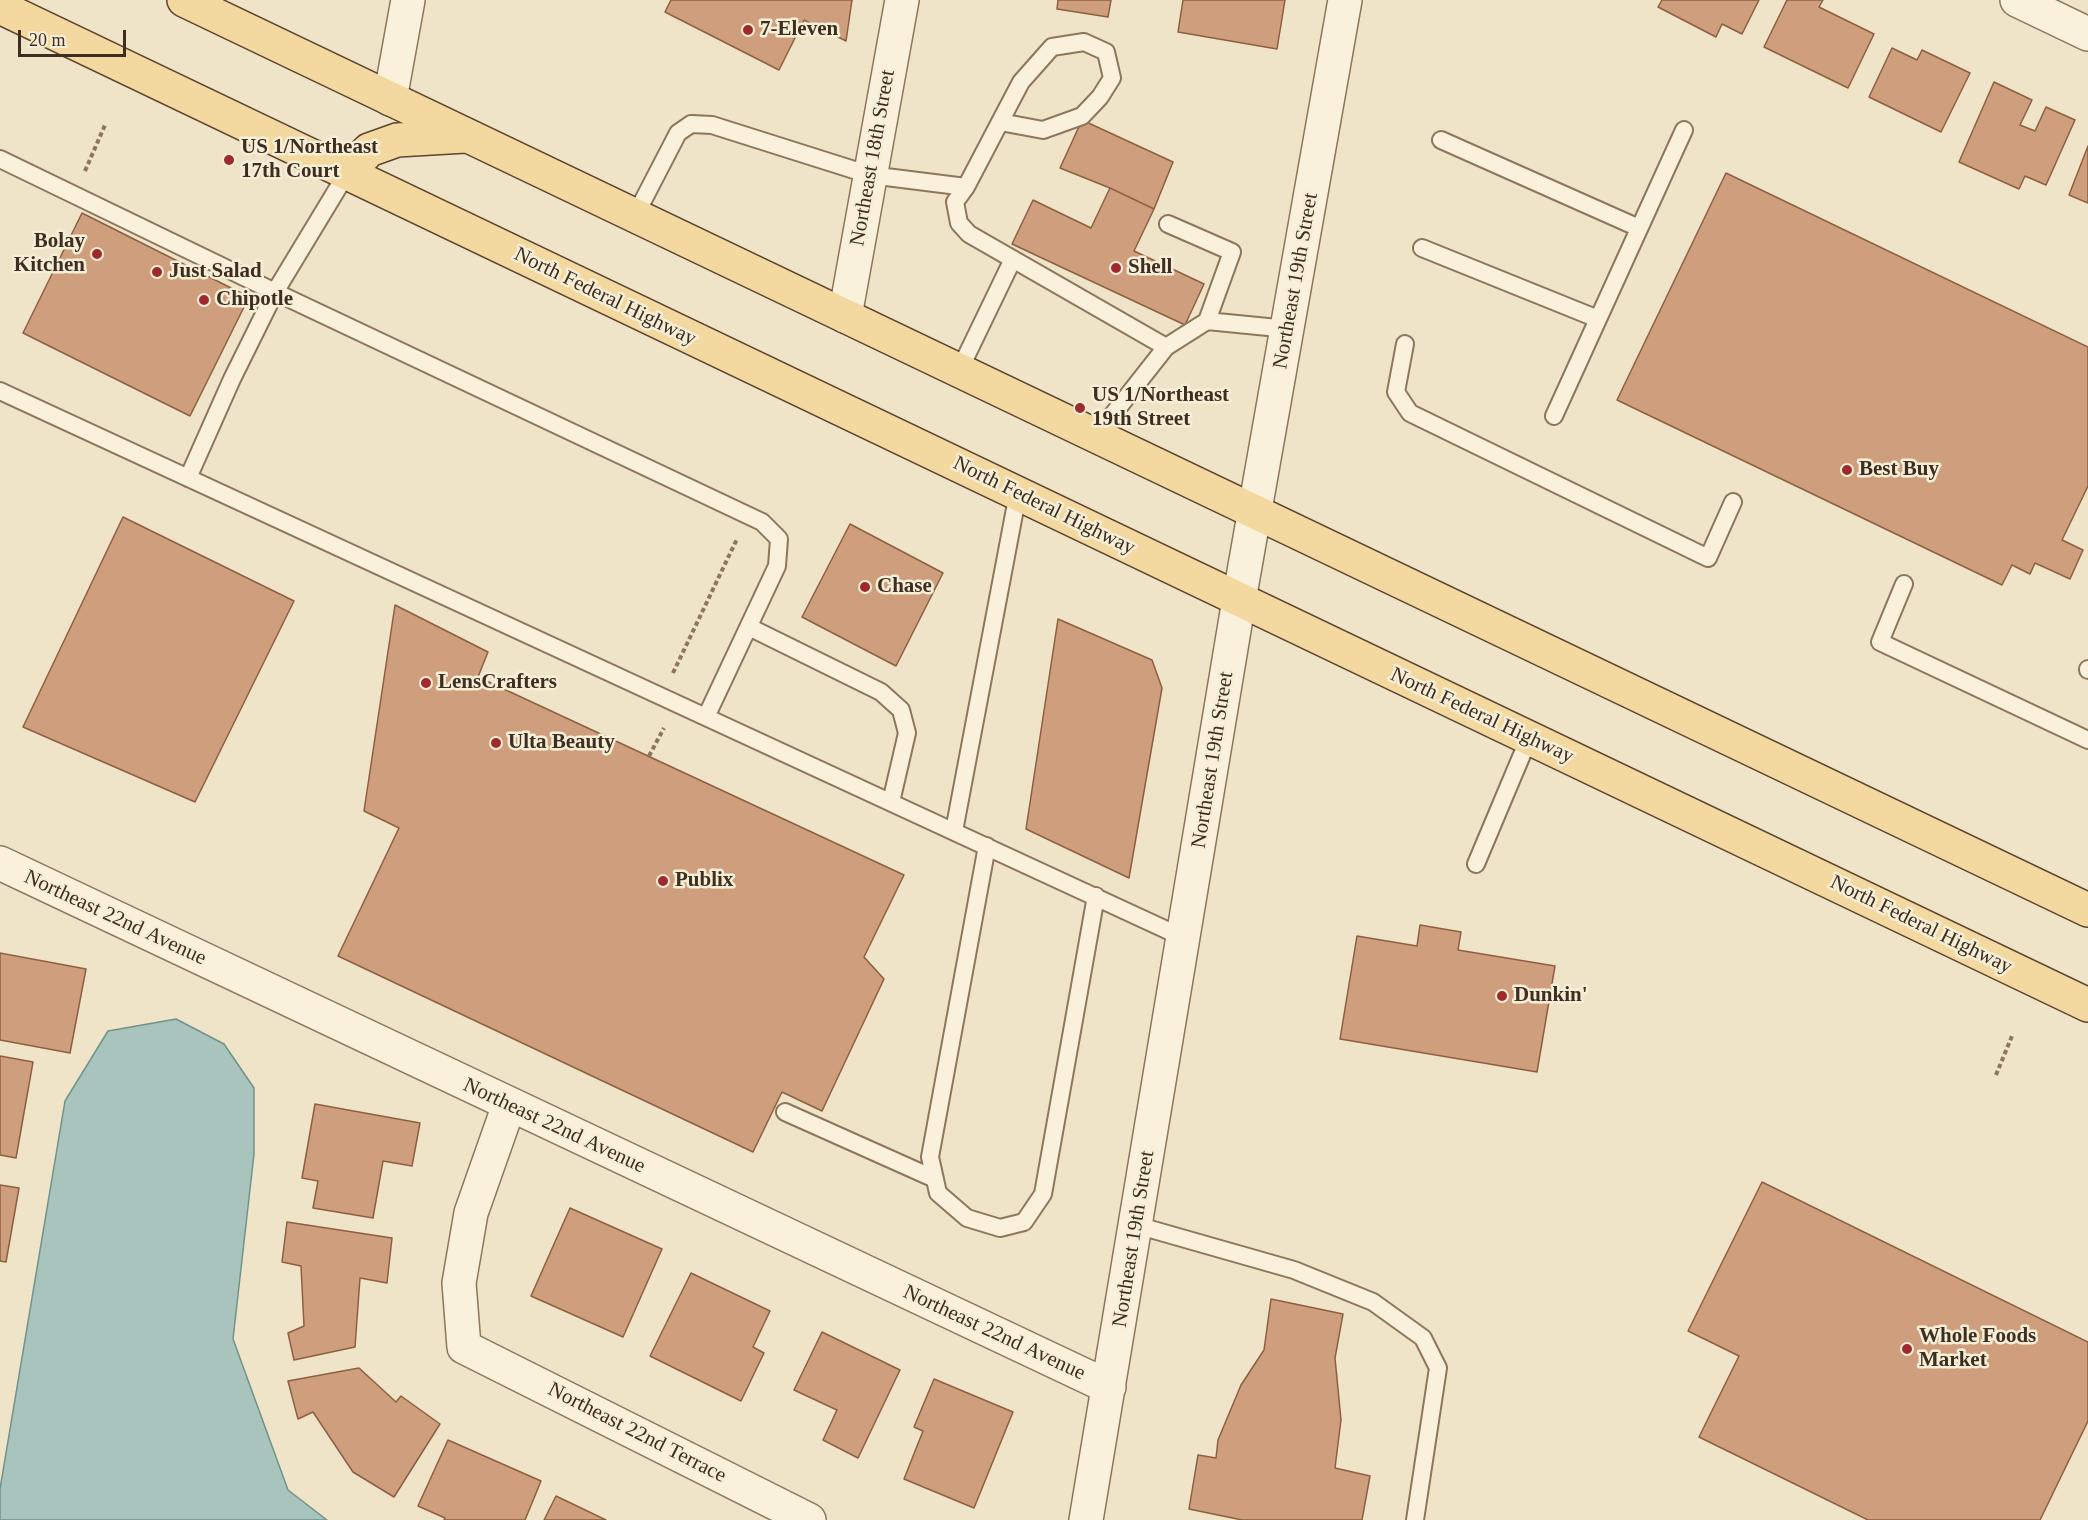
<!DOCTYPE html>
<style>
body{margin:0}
#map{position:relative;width:2088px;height:1520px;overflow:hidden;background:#f0e4c8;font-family:Georgia,serif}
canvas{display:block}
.scale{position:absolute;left:18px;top:30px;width:108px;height:27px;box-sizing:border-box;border:3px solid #3d2e20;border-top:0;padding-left:8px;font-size:18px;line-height:21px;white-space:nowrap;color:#3d2e20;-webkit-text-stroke:4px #f7eed8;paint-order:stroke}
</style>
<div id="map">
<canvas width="2088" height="1520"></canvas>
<div class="scale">20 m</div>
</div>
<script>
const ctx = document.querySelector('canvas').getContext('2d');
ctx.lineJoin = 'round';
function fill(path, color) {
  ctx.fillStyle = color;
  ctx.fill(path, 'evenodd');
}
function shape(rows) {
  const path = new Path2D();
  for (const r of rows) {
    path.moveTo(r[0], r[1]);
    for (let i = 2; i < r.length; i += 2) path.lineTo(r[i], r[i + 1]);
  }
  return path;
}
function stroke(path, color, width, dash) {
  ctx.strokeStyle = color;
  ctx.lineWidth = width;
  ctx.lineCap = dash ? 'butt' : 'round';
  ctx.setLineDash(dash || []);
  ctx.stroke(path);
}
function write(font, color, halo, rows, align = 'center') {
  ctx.font = font + ' Georgia,serif';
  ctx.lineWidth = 5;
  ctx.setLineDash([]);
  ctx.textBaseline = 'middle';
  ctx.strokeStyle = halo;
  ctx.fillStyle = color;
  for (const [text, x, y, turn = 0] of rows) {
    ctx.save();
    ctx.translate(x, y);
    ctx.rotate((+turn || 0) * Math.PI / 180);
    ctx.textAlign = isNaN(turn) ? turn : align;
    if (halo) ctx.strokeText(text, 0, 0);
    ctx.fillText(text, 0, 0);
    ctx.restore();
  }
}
const water = shape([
 [176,1019,224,1044,254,1088,254,1154,233,1339,288,1490,327,1520,0,1520,0,1489,65,1101,108,1031,176,1019]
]);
fill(water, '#a9c4bc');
stroke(water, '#6f938a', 1.5);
const building = shape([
 [671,0,852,0,846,41,804,20,779,70,665,12,671,0],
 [1058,0,1111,0,1108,17,1057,9,1058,0],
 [1183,0,1285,0,1277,49,1178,32,1183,0],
 [1662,0,1759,0,1742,34,1722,24,1716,37,1658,7,1662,0],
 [1787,0,1823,0,1819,7,1874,34,1848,88,1764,47,1787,0],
 [1892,48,1917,60,1922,50,1970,73,1941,132,1869,97,1892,48],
 [1994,82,2032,100,2020,125,2035,131,2046,107,2075,120,2046,185,2025,176,2019,189,1959,162,1994,82],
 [1082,120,1173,162,1154,209,1110,188,1060,168,1082,120],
 [2088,146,2088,203,2069,195,2088,146],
 [1726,173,2088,347,2088,486,2062,540,2083,550,2070,579,2035,563,2030,574,2012,565,2002,585,1617,400,1726,173],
 [1110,188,1154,209,1134,251,1204,284,1185,325,1012,244,1033,200,1091,228,1110,188],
 [82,213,249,297,190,416,23,333,82,213],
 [123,517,294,601,195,802,23,727,123,517],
 [850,524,943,573,896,666,802,617,850,524],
 [395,605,488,652,478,677,904,875,864,957,884,979,822,1111,782,1092,753,1152,338,956,399,828,364,811,395,605],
 [1058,619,1152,660,1162,688,1129,878,1026,829,1058,619],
 [1420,925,1461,932,1458,950,1555,966,1537,1072,1340,1039,1357,936,1417,946,1420,925],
 [0,953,86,969,70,1053,0,1040,0,953],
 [0,1056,33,1062,16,1158,0,1155,0,1056],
 [315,1104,420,1123,412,1166,383,1161,373,1218,313,1208,318,1181,302,1178,315,1104],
 [1762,1182,2088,1342,2088,1421,2040,1520,1868,1520,1699,1437,1739,1356,1688,1331,1762,1182],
 [0,1185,19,1188,6,1262,0,1261,0,1185],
 [570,1208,662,1249,623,1337,531,1296,570,1208],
 [287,1222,392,1238,387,1283,360,1278,355,1347,294,1360,288,1333,304,1326,301,1266,282,1262,287,1222],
 [691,1273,770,1311,753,1347,764,1353,741,1401,650,1356,691,1273],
 [1271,1299,1343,1314,1335,1358,1341,1420,1335,1468,1370,1476,1362,1520,1242,1520,1189,1509,1198,1455,1216,1458,1218,1440,1241,1385,1264,1350,1271,1299],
 [822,1332,900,1370,858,1458,823,1440,837,1410,794,1390,822,1332],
 [359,1368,396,1402,401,1396,440,1424,394,1497,353,1472,313,1412,298,1419,288,1381,359,1368],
 [934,1379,1013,1412,974,1508,904,1479,923,1431,914,1427,934,1379],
 [448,1440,541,1481,525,1520,444,1520,445,1518,418,1506,448,1440],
 [556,1496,606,1520,544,1520,556,1496]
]);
fill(building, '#cf9f7d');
stroke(building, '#8d5f41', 1.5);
const service = shape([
 [1000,122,1043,130,1082,116,1100,97,1112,78,1106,52,1084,42,1052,47,1021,82,1000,122,966,187,955,202,959,223,969,234,1166,347],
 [1441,140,1639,228],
 [0,159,275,292,232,379,188,478],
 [347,173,275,292,762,522,779,539,777,566,706,717],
 [635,216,678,133,691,124,712,125,870,175,966,187],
 [1168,224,1232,252,1207,321,1288,329],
 [1422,248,1598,319],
 [1405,344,1396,392,1410,413,1708,558,1733,502],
 [959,371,1013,259],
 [0,391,1184,938],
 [1554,416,1684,130],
 [1096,436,1166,347,1207,321],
 [1904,584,1880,642,2088,740],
 [749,627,881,692,901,710,907,733,891,802],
 [2088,670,2088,669],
 [954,831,1018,493],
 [987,846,930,1157,938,1193,967,1218,1000,1228,1024,1222,1043,1194,1096,896],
 [1476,864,1529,738],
 [785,1112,935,1179],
 [1136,1225,1294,1270,1373,1302,1423,1338,1438,1368,1415,1520]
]);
const minor = shape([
 [2017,0,2088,34],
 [390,99,408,0],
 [845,316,902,0],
 [0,863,1109,1387],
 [509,1105,471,1213,459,1283,464,1347,809,1520],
 [1086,1520,1239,600,1345,0]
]);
const primary = shape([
 [184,0,2088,910],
 [0,7,2088,1005],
 [347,173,369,150,397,140,465,136]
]);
stroke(service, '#8d765c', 20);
stroke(minor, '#8d765c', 36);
stroke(primary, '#5b4430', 36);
stroke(shape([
 [85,171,105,125],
 [673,673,737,539],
 [649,756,664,728],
 [1996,1075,2012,1036]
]), '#8d765c', 4, [4.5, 3]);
stroke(service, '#faf1dc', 16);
stroke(minor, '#faf1dc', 33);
stroke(primary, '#f3d9a0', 33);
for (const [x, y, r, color] of [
 [748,30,6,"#9e2a2b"],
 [229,160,6,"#9e2a2b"],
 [97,254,6,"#9e2a2b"],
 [1116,268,6,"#9e2a2b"],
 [157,272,6,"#9e2a2b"],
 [204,300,6,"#9e2a2b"],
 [1080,408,6,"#9e2a2b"],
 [1847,470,6,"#9e2a2b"],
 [865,587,6,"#9e2a2b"],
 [426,683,6,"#9e2a2b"],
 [496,743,6,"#9e2a2b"],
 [663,881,6,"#9e2a2b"],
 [1502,996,6,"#9e2a2b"],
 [1907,1349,6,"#9e2a2b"]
]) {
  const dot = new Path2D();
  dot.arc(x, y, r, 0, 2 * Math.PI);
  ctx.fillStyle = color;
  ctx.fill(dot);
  stroke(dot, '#f7eed8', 2);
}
write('bold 21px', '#3d2e20', '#f7eed8', [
 ["7-Eleven",760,30],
 ["US 1/Northeast",241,148],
 ["17th Court",241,172],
 ["Bolay",85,242,"right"],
 ["Kitchen",85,266,"right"],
 ["Shell",1128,268],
 ["Just Salad",169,272],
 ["Chipotle",216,300],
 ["US 1/Northeast",1092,396],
 ["19th Street",1092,420],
 ["Best Buy",1859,470],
 ["Chase",877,587],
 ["LensCrafters",438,683],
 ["Ulta Beauty",508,743],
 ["Publix",675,881],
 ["Dunkin'",1514,996],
 ["Whole Foods",1919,1337],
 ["Market",1919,1361]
], 'left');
write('21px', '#3d2e20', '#f7eed8', [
 ["Northeast 18th Street",873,158,-80],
 ["Northeast 19th Street",1296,281,-80],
 ["North Federal Highway",605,297,26],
 ["North Federal Highway",1044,506,26],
 ["North Federal Highway",1482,716,25],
 ["Northeast 19th Street",1213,760,-81],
 ["Northeast 22nd Avenue",115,918,25],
 ["North Federal Highway",1921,925,26],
 ["Northeast 22nd Avenue",554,1126,25],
 ["Northeast 19th Street",1134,1239,-81],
 ["Northeast 22nd Avenue",994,1333,25],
 ["Northeast 22nd Terrace",637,1433,27]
]);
</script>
